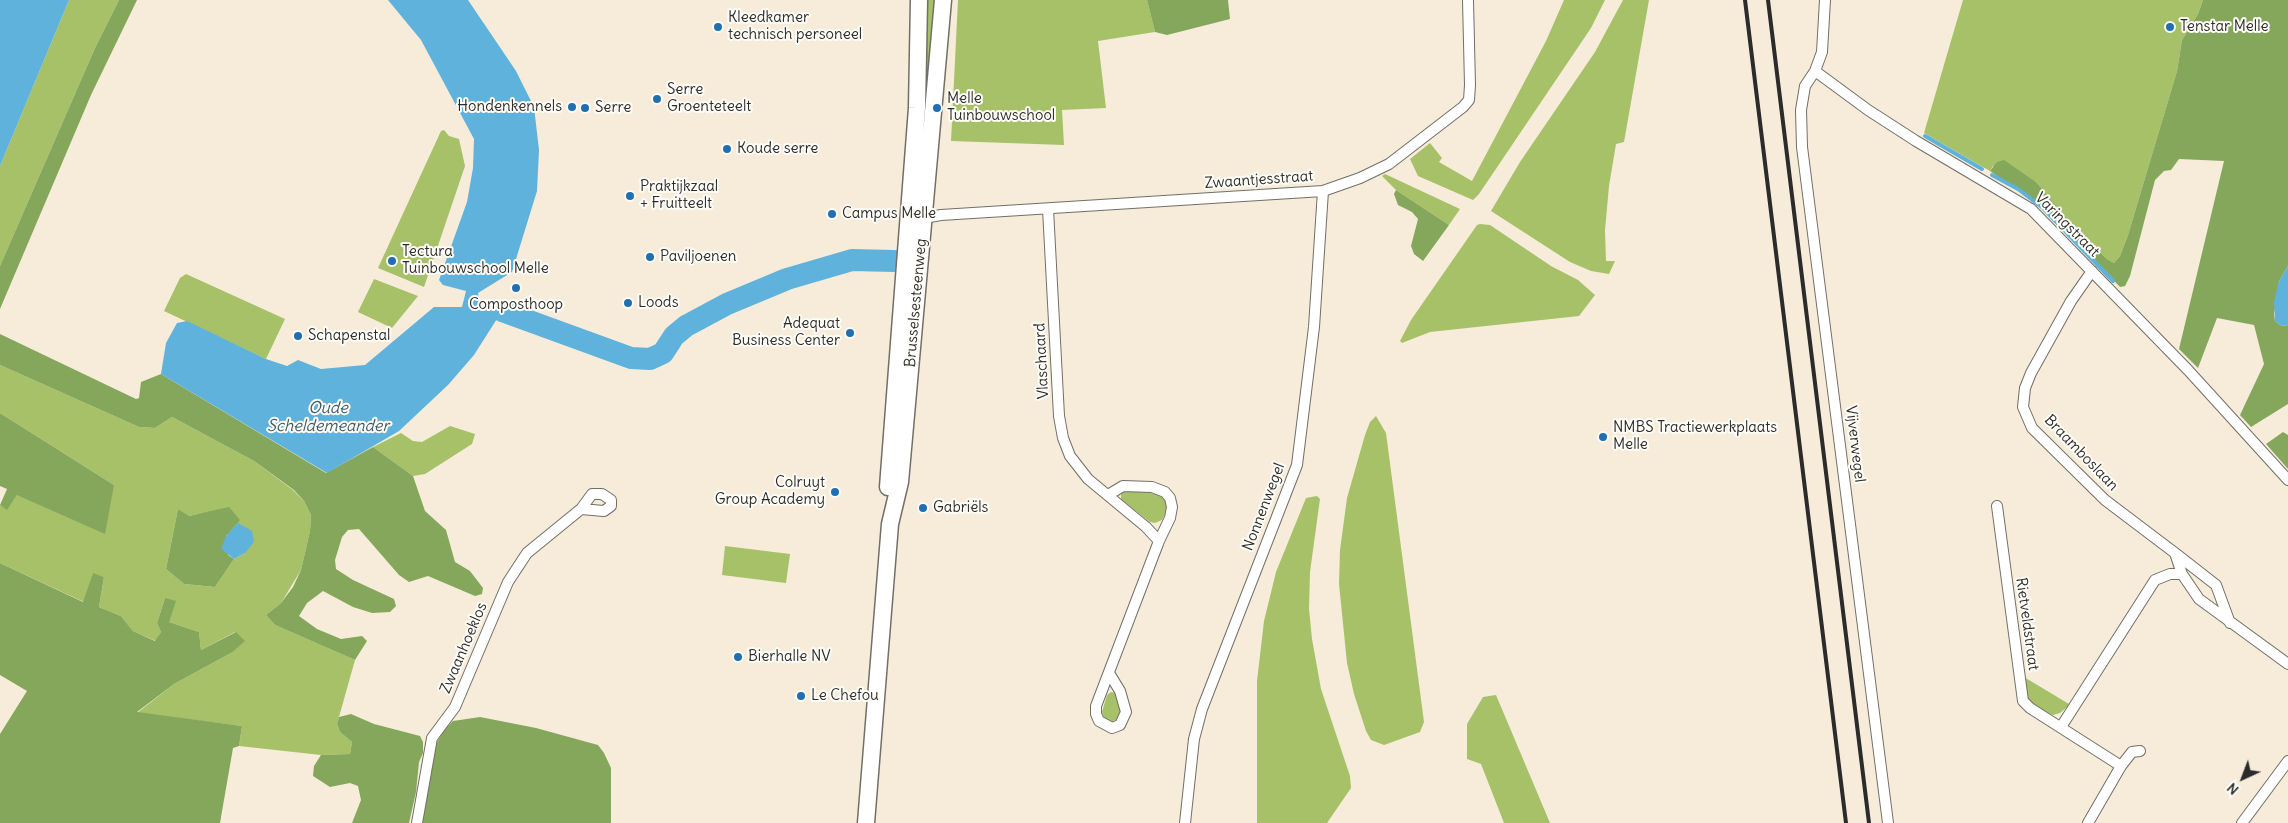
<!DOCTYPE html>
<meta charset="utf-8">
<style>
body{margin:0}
#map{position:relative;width:2288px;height:823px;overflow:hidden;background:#f7ecda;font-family:Delius,sans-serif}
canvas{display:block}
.north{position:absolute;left:2218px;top:753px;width:50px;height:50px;-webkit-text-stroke:4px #fdfcf7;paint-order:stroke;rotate:223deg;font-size:14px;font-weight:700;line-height:20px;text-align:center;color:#2b2b2b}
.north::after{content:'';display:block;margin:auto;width:18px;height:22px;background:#2b2b2b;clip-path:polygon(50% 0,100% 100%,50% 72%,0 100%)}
</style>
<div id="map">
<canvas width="2288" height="823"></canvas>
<div class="north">N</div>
</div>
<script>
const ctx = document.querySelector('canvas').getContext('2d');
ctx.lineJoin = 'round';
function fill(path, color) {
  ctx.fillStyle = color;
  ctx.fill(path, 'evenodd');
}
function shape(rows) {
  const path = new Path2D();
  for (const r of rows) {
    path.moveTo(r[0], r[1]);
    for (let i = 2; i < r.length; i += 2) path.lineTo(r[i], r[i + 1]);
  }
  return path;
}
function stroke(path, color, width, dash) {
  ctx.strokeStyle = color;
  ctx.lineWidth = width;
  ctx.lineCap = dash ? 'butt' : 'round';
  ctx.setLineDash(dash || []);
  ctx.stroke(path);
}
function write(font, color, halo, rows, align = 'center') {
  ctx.font = font + ' Delius,sans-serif';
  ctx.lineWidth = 4;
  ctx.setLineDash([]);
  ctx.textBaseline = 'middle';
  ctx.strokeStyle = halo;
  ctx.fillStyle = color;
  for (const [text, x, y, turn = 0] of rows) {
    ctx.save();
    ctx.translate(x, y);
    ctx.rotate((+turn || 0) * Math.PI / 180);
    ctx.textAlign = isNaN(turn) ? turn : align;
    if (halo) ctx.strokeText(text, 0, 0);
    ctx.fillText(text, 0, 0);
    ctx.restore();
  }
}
fill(shape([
 [69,0,119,0,95,48,0,266,0,166],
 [928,0,938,0,927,134,920,64,926,40],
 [958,0,1147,0,1155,32,1098,41,1106,108,1062,110,1064,145,951,141],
 [1564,0,1605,0,1591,28,1479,194,1473,200,1418,176,1410,159,1430,143,1442,158,1439,162,1472,181,1546,41],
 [1623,0,1649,0,1624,142,1616,144,1609,186,1605,230,1606,261,1615,261,1609,274,1591,271,1570,262,1491,211,1520,162,1595,52],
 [1963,0,2203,0,2198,14,2182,40,2177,71,2128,235,2120,256,2114,263,2107,259,2075,228,2037,183,1993,166,1990,171,1924,133],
 [444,130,449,136,459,139,465,166,424,287,378,268,441,131],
 [1385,174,1460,209,1449,225,1396,190,1382,176],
 [1480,224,1490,225,1551,266,1578,280,1595,295,1579,316,1430,332,1402,343,1400,341,1411,320,1477,225],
 [186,274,285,319,266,359,164,311,180,278],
 [374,279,418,296,392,328,358,312],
 [0,365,139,427,155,428,172,417,254,461,293,490,304,501,311,515,310,531,301,570,281,603,266,615,275,625,355,660,337,724,340,732,352,742,350,754,321,755,239,746,242,726,137,713,174,684,231,653,235,632,201,650,199,632,169,622,165,598,157,623,161,632,156,641,133,631,121,616,99,607,104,577,93,574,84,602,0,563,0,505,7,509,17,495,114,485,0,413],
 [178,509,188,516,204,513,245,553,234,559,215,587,184,584,166,569],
 [1376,416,1386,433,1424,722,1420,732,1384,745,1371,740,1366,731,1354,694,1347,663,1339,584,1340,550,1347,498,1365,435,1370,422],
 [450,426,475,434,472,444,425,474,413,476,373,447,401,433,413,441,422,442],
 [1133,490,1157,494,1165,499,1167,510,1162,520,1155,523,1150,522,1121,499,1121,492],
 [1317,496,1320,499,1310,572,1309,609,1312,639,1321,689,1350,776,1351,788,1327,823,1257,823,1257,681,1264,621,1276,572,1306,498],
 [725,546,790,554,786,583,722,575],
 [2024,677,2069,704,2067,707,2060,713,2053,715,2036,707,2027,699],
 [1111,692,1116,693,1121,712,1119,719,1112,722,1104,718,1102,712,1107,695],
 [1496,695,1550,823,1504,823,1481,764,1467,759,1467,724,1483,697]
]), '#a6c167');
fill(shape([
 [119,0,137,0,91,95,0,309,0,266,95,48],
 [1147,0,1228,0,1230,19,1167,35,1155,32],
 [2203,0,2288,0,2288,266,2279,281,2274,314,2275,321,2282,326,2288,325,2288,404,2251,427,2240,415,2264,364,2254,325,2217,318,2198,368,2179,349,2224,161,2179,159,2171,170,2164,171,2155,180,2130,276,2125,286,2120,287,2046,210,1990,171,1997,162,2004,160,2037,183,2075,228,2107,259,2114,263,2120,256,2128,235,2177,71,2182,40,2198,14],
 [1396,190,1449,225,1423,261,1414,254,1411,246,1418,219,1412,212,1398,205,1394,194],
 [0,334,136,399,139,398,141,382,161,374,326,473,373,447,413,476,425,511,446,530,455,562,470,571,483,588,482,594,475,596,428,576,409,582,399,575,359,529,348,530,342,537,335,560,336,569,353,580,394,599,396,606,390,612,372,613,353,607,323,591,307,603,299,616,317,629,341,639,362,636,367,641,355,660,275,625,266,615,281,603,293,587,301,570,310,531,311,515,304,501,294,490,254,461,172,417,155,428,139,427,0,365],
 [0,413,114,485,105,534,17,495,7,510,0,505,7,489,0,486],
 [2283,432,2288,435,2288,469,2266,444],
 [229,507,240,520,226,536,228,555,234,559,215,587,184,584,166,569,178,509,189,516],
 [0,563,83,602,93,573,104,577,99,607,121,616,133,631,155,641,161,632,157,623,165,598,176,601,169,622,199,632,201,650,236,632,245,641,231,653,174,684,137,712,242,726,239,746,233,748,220,823,0,823,0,734,27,691,0,675],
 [351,714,374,724,420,736,423,742,423,753,419,762,416,792,409,823,352,823,361,800,358,786,350,783,330,787,313,776,314,766,321,755,350,754,352,742,340,732,337,724,339,717],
 [480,717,536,728,598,745,604,753,611,768,611,823,421,823,436,744,444,730,453,721]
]), '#84a75c');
fill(shape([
 [0,0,69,0,0,166],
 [388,0,468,0,516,71,534,107,539,150,537,191,512,272,478,293,480,308,502,311,474,355,448,385,399,431,327,473,161,374,166,343,177,323,187,321,266,359,287,366,298,360,321,369,365,365,434,307,462,307,466,291,443,285,439,280,467,202,473,168,474,139,421,40],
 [2288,266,2288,325,2282,326,2275,321,2274,302,2279,281],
 [238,523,252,531,254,542,245,553,234,559,221,549,226,536]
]), '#5fb2db');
stroke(shape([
 [1925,136,1982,169],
 [1992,175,2018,189,2043,208,2113,281]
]), '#5fb2db', 4);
stroke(shape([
 [502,311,631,358,650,359,663,353,674,336,686,326,727,304,787,279,852,260,894,261]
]), '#5fb2db', 22);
const minor = shape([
 [1825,0,1822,52,1815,71,1805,86,1801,110,1802,147,1888,823],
 [1815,71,1868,110,1916,141,2031,209,2188,370,2288,480],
 [1048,209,1059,416,1063,438,1070,456,1088,479,1146,527,1159,541],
 [920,220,924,218,941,215,1323,191,1360,178,1389,164,1463,107,1469,100,1470,85,1468,0],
 [2092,271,2071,301,2031,373,2025,388,2023,407,2032,428,2105,500,2175,553,2182,574,2199,599,2288,664],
 [1108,495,1123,486,1152,487,1165,492,1170,498,1172,507,1170,518,1159,541,1096,706,1096,714,1099,721,1112,728,1120,725,1126,712,1120,691,1109,673],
 [1997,506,2023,701,2030,708,2121,766],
 [2175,553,2216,585,2230,623],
 [2061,727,2155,580,2170,574,2182,574],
 [417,823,432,738,455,707,508,582,527,553,581,509,592,494,602,494,611,500,611,506,604,511,581,509],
 [1185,823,1194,739,1202,709,1297,465,1314,327,1323,191],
 [2088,823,2121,766,2132,752,2140,751],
 [2242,823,2288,761]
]);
const primary = shape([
 [888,487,917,108,919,0],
 [866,823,890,524,900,482,943,0]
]);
stroke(minor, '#726f68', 12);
stroke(primary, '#726f68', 19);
stroke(minor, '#fff', 10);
stroke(primary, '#fff', 16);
stroke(shape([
 [1745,0,1846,823],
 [1768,0,1869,823]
]), '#2b2b2b', 4);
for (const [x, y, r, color] of [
 [718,27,5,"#1f6fb2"],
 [2170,27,5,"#1f6fb2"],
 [657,99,5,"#1f6fb2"],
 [572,107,5,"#1f6fb2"],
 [585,108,5,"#1f6fb2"],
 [937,108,5,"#1f6fb2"],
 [727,149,5,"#1f6fb2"],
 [630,196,5,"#1f6fb2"],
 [832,214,5,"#1f6fb2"],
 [650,257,5,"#1f6fb2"],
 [392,261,5,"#1f6fb2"],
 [516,288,5,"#1f6fb2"],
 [628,303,5,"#1f6fb2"],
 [850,333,5,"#1f6fb2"],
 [298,336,5,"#1f6fb2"],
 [1603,437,5,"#1f6fb2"],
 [835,492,5,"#1f6fb2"],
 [923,508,5,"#1f6fb2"],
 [738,657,5,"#1f6fb2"],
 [801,696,5,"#1f6fb2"]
]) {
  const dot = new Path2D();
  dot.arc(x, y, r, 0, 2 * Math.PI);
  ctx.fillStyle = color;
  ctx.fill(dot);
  stroke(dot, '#fdfcf7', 2);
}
write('15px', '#2b2b2b', '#fdfcf7', [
 ["Kleedkamer",728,18],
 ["technisch personeel",728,35],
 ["Tenstar Melle",2180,27],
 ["Serre",667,90],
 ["Groenteteelt",667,107],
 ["Melle",947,99],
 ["Tuinbouwschool",947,116],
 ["Hondenkennels",562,107,"right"],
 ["Serre",595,108],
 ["Koude serre",737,149],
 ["Praktijkzaal",640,187],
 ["+ Fruitteelt",640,204],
 ["Campus Melle",842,214],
 ["Tectura",402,252],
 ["Tuinbouwschool Melle",402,269],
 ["Paviljoenen",660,257],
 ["Loods",638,303],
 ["Composthoop",516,305,"center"],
 ["Adequat",840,324,"right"],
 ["Business Center",840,341,"right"],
 ["Schapenstal",308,336],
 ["NMBS Tractiewerkplaats",1613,428],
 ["Melle",1613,445],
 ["Colruyt",825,483,"right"],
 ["Group Academy",825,500,"right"],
 ["Gabriëls",933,508],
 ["Bierhalle NV",748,657],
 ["Le Chefou",811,696]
], 'left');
write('15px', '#2b2b2b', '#fdfcf7', [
 ["Zwaantjesstraat",1259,180,-4],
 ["Varingstraat",2067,225,45],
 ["Brusselsesteenweg",916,303,-85],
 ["Vlaschaard",1042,361,-93],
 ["Vijverwegel",1855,444,83],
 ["Braamboslaan",2081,453,46],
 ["Nonnenwegel",1264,507,-69],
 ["Rietveldstraat",2027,624,82],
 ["Zwaanhoeklos",464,648,-67]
]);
write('italic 16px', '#3d5a69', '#fdfcf7', [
 ["Oude",328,408],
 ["Scheldemeander",328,426]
]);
</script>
